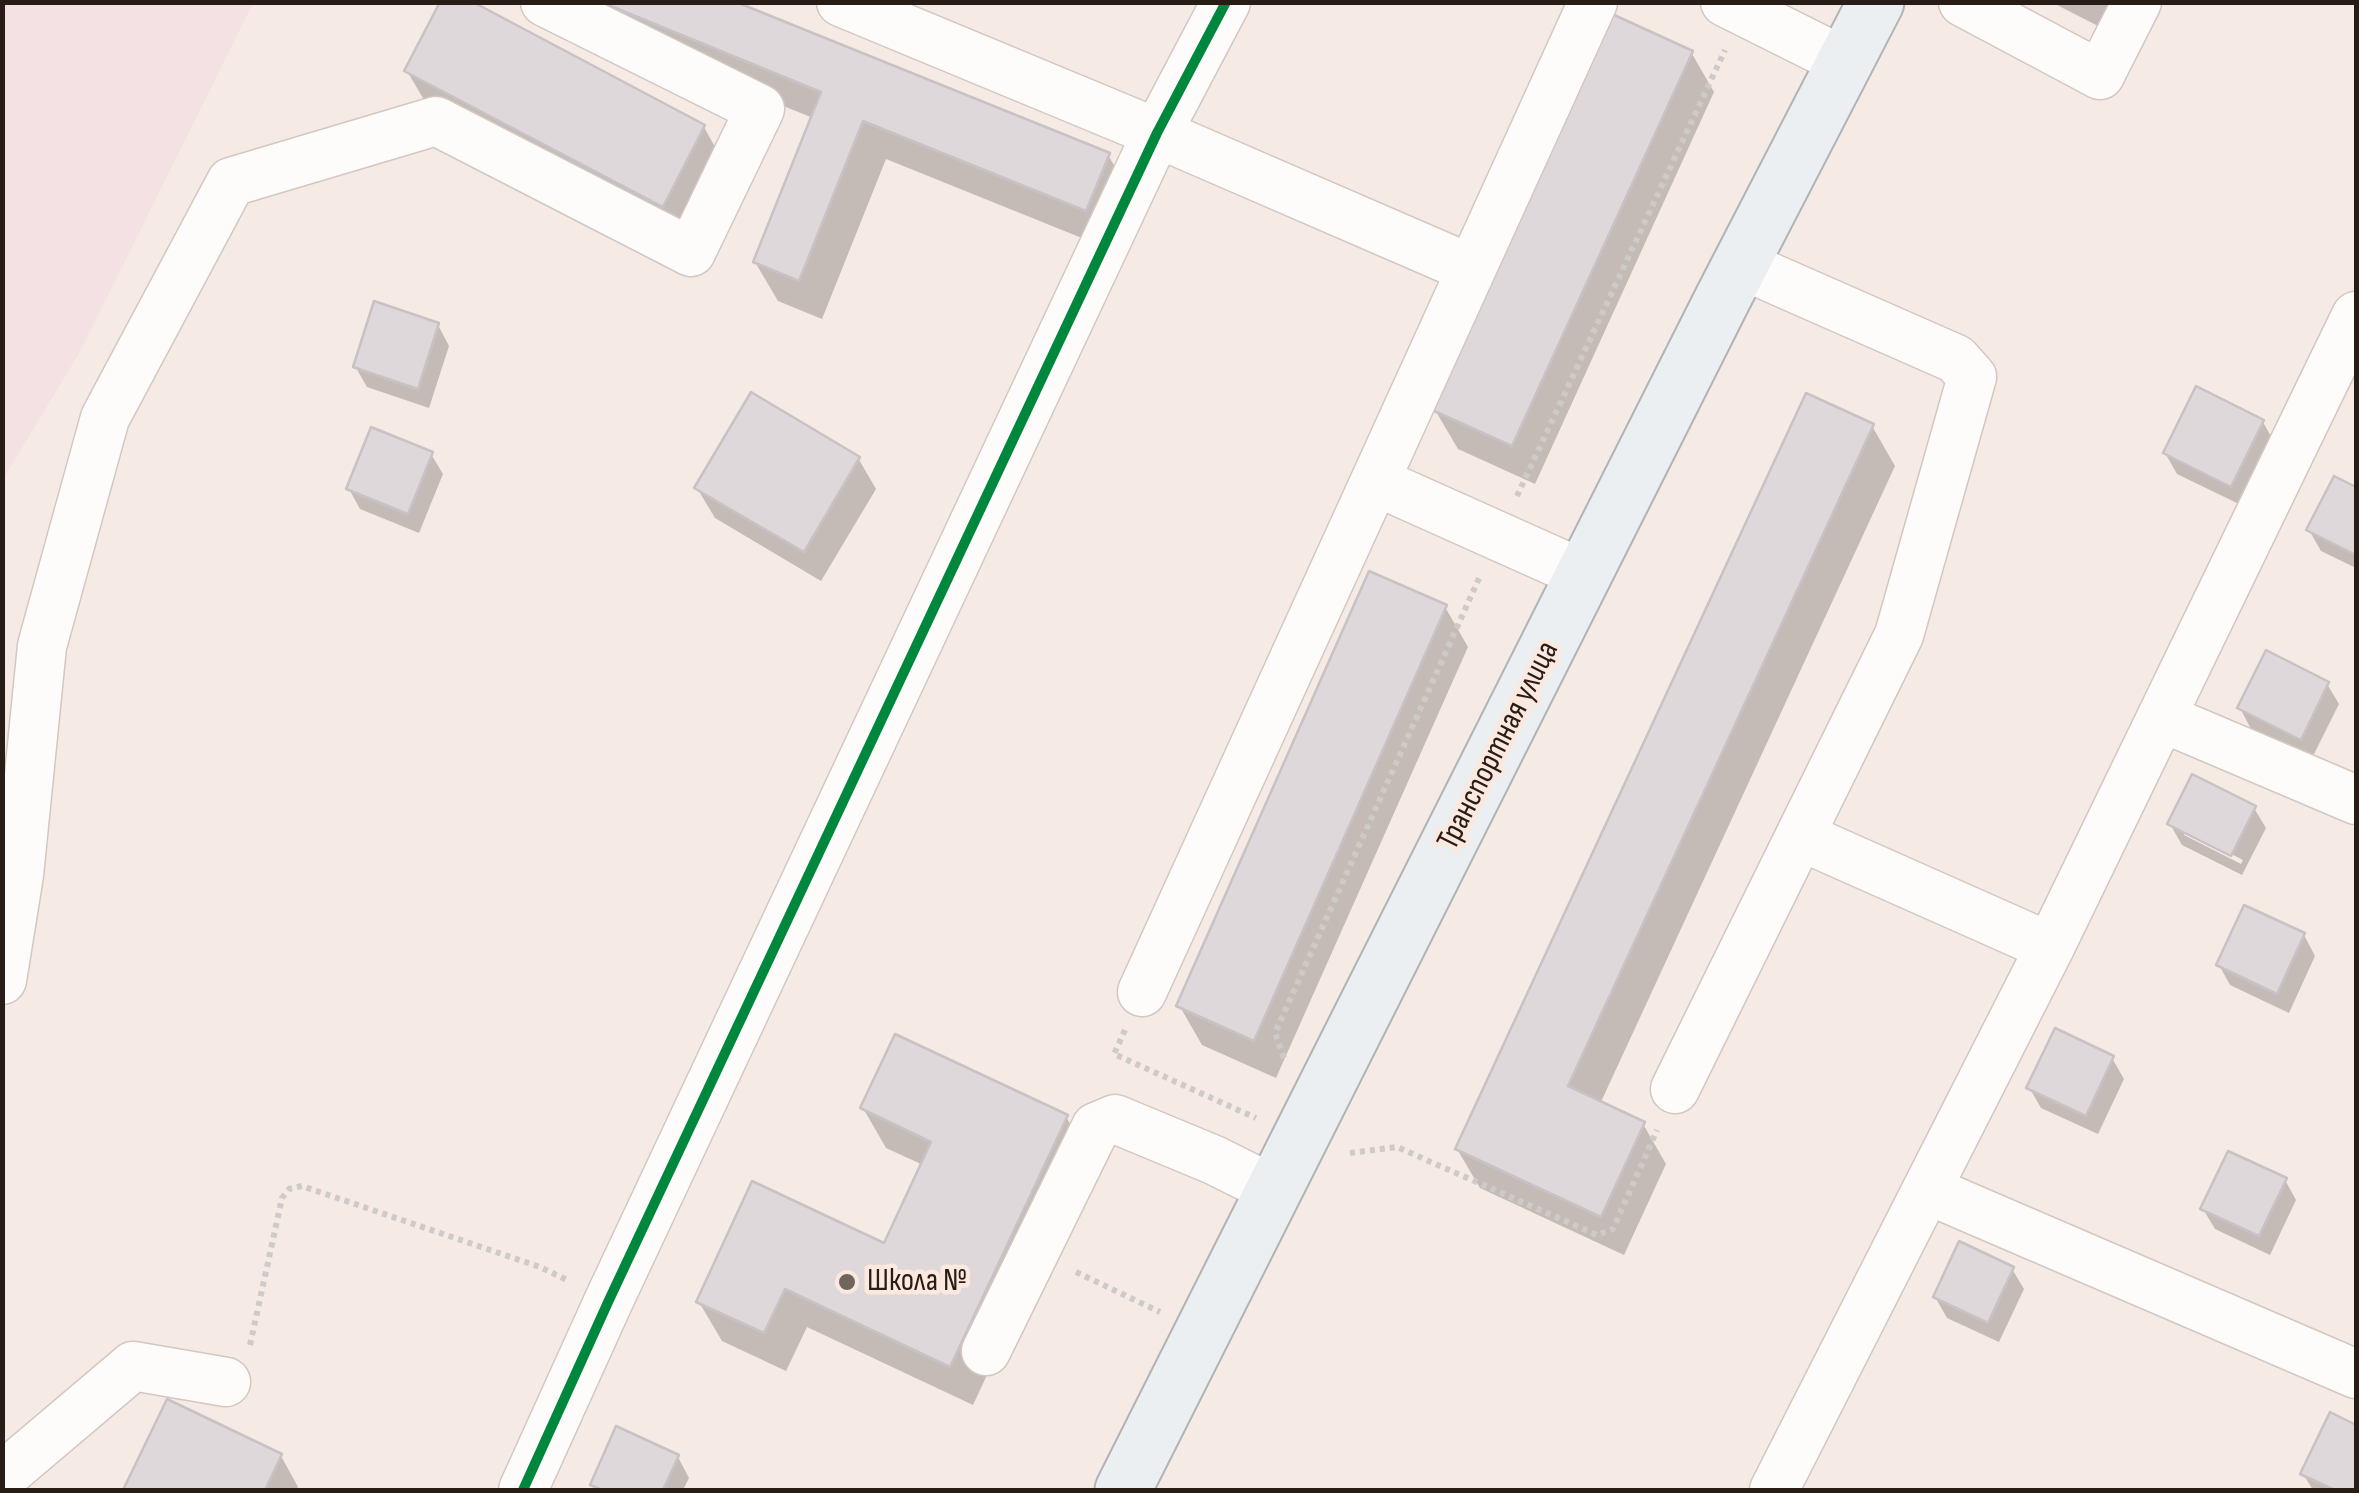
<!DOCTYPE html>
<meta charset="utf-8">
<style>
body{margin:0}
#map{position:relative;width:2359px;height:1493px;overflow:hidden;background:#f5eae4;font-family:"Sofia Sans Condensed",sans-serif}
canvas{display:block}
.frame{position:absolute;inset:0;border:5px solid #271c16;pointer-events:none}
</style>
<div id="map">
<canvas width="2359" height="1493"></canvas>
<div class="frame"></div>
</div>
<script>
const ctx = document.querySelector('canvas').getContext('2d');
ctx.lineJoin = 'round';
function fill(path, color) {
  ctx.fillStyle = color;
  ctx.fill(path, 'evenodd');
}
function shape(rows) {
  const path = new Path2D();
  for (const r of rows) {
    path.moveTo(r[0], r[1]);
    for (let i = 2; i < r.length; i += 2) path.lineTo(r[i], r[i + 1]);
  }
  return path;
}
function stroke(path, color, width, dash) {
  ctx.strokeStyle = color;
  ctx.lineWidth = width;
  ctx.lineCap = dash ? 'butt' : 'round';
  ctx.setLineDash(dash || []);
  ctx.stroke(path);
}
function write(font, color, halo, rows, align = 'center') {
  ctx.font = font + ' "Sofia Sans Condensed",sans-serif';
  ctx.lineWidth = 9;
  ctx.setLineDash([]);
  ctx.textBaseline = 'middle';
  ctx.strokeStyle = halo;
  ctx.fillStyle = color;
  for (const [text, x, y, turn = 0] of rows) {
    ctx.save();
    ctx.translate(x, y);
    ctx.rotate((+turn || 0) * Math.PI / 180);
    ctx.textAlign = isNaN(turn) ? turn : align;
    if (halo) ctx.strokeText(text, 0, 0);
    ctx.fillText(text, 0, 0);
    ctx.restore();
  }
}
fill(shape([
 [3,2,253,3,81,350,3,479]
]), '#f4e1e3');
fill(shape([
 [586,2,730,2,1108,155,1131,194,1109,249,886,159,822,319,778,301,755,262,813,118,604,33],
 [2051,2,2112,2,2100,27],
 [1691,52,1714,92,1535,484,1458,449,1435,410],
 [407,71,704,127,726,167,686,245,430,110],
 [438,325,449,346,429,408,367,387,355,366],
 [2263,422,2274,442,2243,506,2177,474,2165,453],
 [1872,426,1895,466,1600,1104,1643,1124,1666,1164,1624,1255,1480,1188,1457,1149],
 [431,454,443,474,419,533,360,509,349,489],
 [858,458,876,489,821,581,715,518,697,488],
 [2335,479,2356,490,2356,568,2321,551,2309,530],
 [1445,607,1468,647,1276,1078,1202,1045,1179,1005],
 [2327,684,2339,704,2312,758,2251,729,2240,708],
 [2254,808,2266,828,2242,875,2182,845,2170,824],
 [2184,830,2243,860,2241,864,2184,835],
 [2304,935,2315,956,2289,1013,2230,985,2219,965],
 [2112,1058,2124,1079,2098,1134,2041,1108,2029,1087],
 [863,1108,1066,1117,1089,1156,973,1405,807,1327,786,1371,722,1341,699,1302,885,1246,923,1165,886,1148],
 [2285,1180,2296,1200,2270,1255,2215,1229,2203,1209],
 [2012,1269,2024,1289,1999,1342,1947,1318,1935,1297],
 [169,1402,281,1456,298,1487,296,1490,126,1490],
 [2331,1416,2356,1428,2356,1490,2313,1490,2303,1474],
 [678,1457,689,1478,683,1490,596,1490,592,1484]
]), '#0003');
const building = shape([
 [440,2,473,2,705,125,663,207,404,71,440,2],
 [601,2,736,2,1110,153,1086,211,863,121,799,281,753,262,821,92,601,2],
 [1612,14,1693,51,1512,446,1432,410,1612,14],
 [374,301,439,323,418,389,353,367,374,301],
 [2196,386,2264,420,2231,487,2163,453,2196,386],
 [751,392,860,457,804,552,694,488,751,392],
 [1806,393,1874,424,1568,1086,1645,1122,1601,1217,1455,1149,1806,393],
 [371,427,433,452,408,514,346,489,371,427],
 [2334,476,2356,487,2356,555,2306,530,2334,476],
 [1369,571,1447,605,1254,1041,1176,1006,1369,571],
 [2266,650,2329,682,2301,740,2237,708,2266,650],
 [2192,774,2256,806,2231,856,2167,824,2192,774],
 [2244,905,2305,933,2277,994,2216,965,2244,905],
 [2055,1028,2114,1056,2086,1116,2026,1088,2055,1028],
 [895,1034,1068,1115,950,1367,785,1289,764,1333,696,1302,752,1181,884,1243,931,1142,860,1108,895,1034],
 [2228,1151,2287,1178,2259,1236,2200,1209,2228,1151],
 [1959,1241,2014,1267,1988,1323,1933,1297,1959,1241],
 [167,1399,282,1454,265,1490,123,1490,167,1399],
 [2330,1412,2356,1425,2356,1490,2335,1490,2300,1474,2330,1412],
 [616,1426,679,1455,663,1490,603,1490,590,1485,616,1426]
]);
fill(building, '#ded8db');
stroke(building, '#c8c2c5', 2.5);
const minor = shape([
 [841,2,1157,133,1471,269],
 [1725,2,1845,62],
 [1963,2,2100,75,2137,2],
 [1375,481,1593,2],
 [2163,718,2356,800],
 [1800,836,2050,947],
 [2,980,19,875,42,646,105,418,231,182,436,121,691,252,760,109,545,2],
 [1142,992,1375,481,1585,575],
 [1675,1089,1899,635,1972,377,1956,359,1740,264],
 [1928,1190,2356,1374],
 [986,1351,1096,1127,1115,1119,1214,1160,1274,1190],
 [2,1477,133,1366,226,1382],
 [523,1490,609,1300,1157,133,1226,2],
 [1774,1490,2050,947,2356,316]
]);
const major = shape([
 [1123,1490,1723,298,1876,2]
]);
stroke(minor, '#d3c7c2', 51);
stroke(major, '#b0b4b6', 59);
stroke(shape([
 [1517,496,1725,50],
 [1125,1030,1114,1054,1256,1118],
 [1284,1058,1275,1033,1480,576],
 [1350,1153,1397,1147,1597,1235,1613,1229,1657,1130],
 [1076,1272,1160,1312],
 [250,1345,282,1198,289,1189,302,1186,540,1267,567,1280]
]), '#cecac8', 6, [5, 5]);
stroke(minor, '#fefcfb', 48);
stroke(major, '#ebeff2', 55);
stroke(shape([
 [523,1490,609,1300,1157,133,1226,2]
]), '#00873e', 10);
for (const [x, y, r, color] of [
 [847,1282,10,"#6f645e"]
]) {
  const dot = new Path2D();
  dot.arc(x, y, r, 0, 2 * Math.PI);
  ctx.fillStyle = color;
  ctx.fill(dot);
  stroke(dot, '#fbe8de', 4);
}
write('32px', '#271c16', '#fbe8de', [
 ["Транспортная улица",1499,746,-63]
]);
write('32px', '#271c16', '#fbe8de', [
 ["Школа №",867,1282]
], 'left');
</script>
